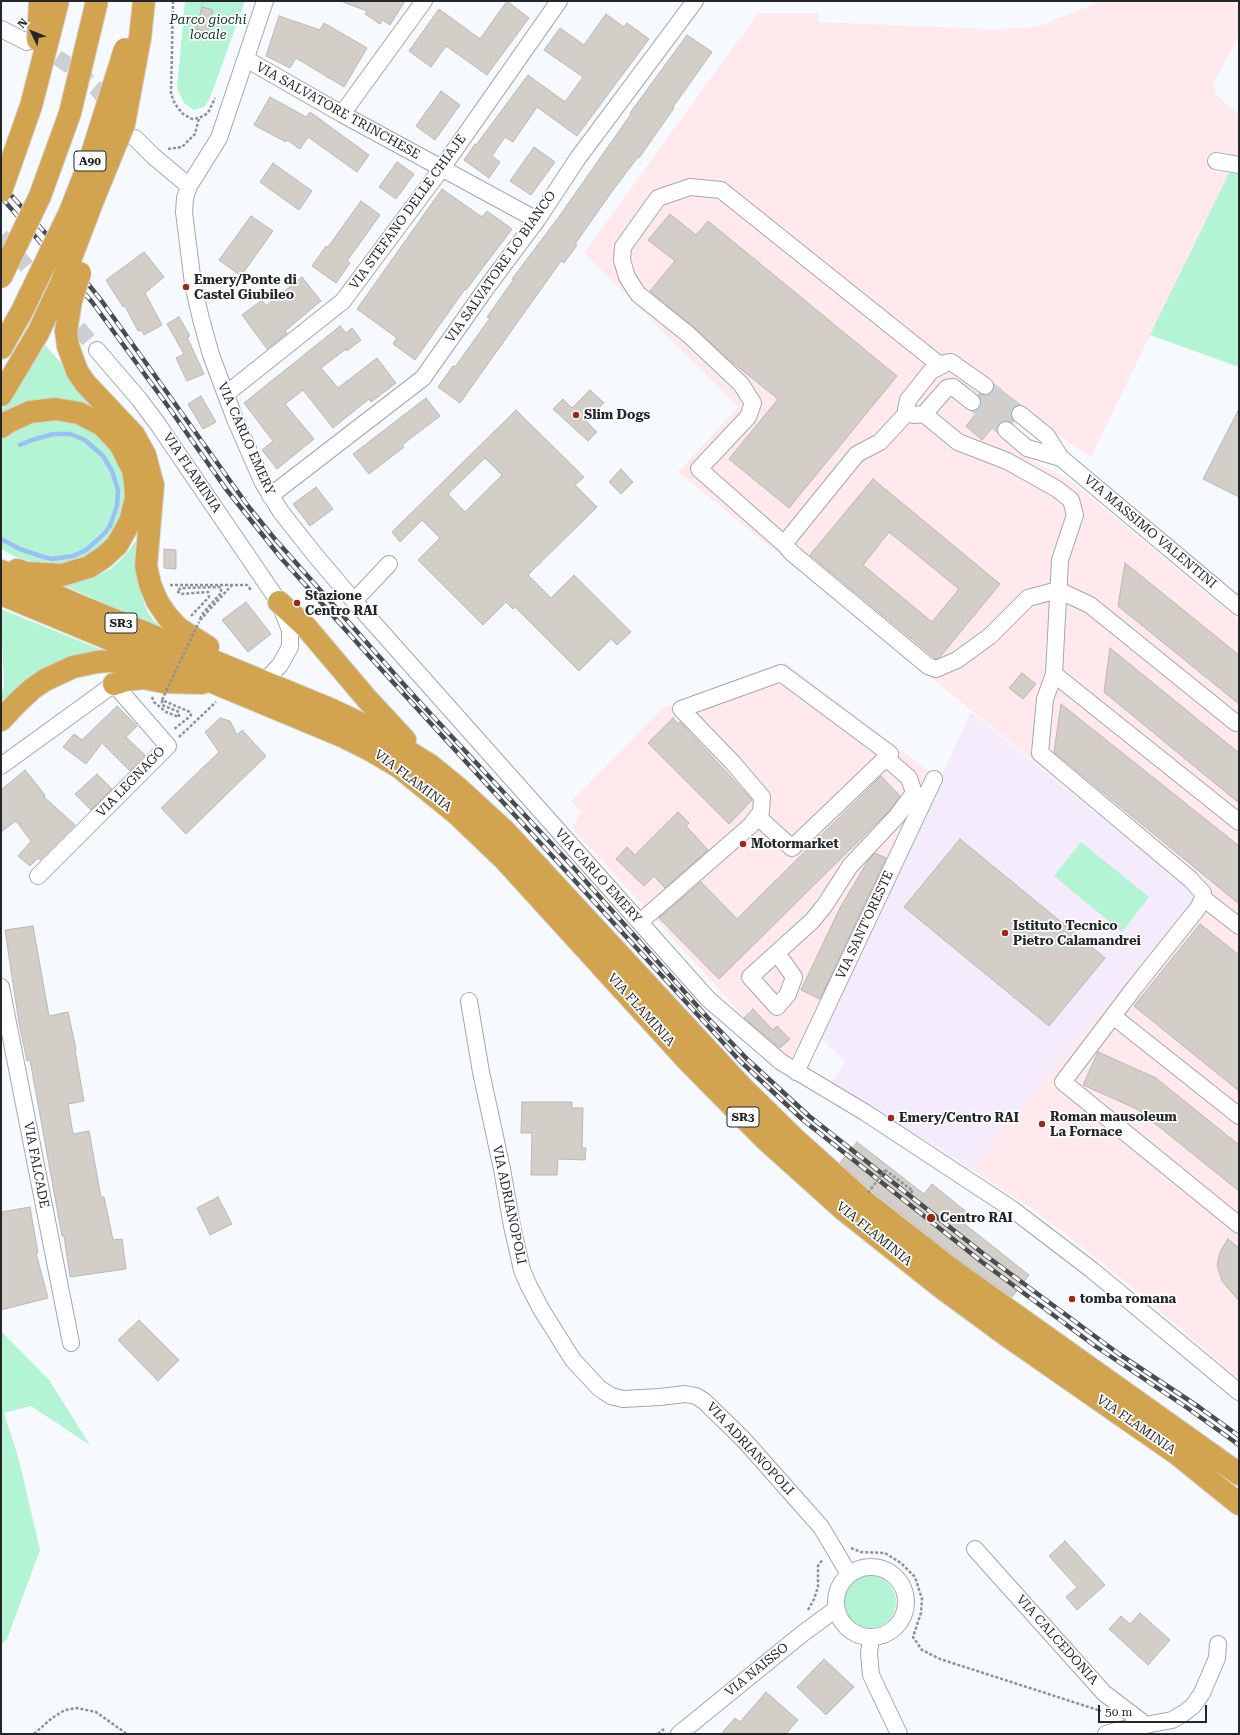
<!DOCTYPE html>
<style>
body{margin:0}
#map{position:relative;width:1240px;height:1735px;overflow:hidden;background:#f6fafe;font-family:"Roboto Serif",serif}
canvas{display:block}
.frame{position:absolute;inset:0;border:2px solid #242729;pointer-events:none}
.north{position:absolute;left:12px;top:12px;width:40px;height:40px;-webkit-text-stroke:3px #fff;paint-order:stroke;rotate:313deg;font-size:11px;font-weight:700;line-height:16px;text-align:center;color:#242729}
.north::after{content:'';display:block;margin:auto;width:14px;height:18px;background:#242729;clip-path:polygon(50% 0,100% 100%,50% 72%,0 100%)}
.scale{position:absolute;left:1098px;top:1705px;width:109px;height:18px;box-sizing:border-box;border:2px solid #242729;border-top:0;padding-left:5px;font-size:12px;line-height:14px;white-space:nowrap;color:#242729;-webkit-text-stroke:3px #fff;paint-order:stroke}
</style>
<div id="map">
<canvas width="1240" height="1735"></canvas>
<div class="frame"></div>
<div class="north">N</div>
<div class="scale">50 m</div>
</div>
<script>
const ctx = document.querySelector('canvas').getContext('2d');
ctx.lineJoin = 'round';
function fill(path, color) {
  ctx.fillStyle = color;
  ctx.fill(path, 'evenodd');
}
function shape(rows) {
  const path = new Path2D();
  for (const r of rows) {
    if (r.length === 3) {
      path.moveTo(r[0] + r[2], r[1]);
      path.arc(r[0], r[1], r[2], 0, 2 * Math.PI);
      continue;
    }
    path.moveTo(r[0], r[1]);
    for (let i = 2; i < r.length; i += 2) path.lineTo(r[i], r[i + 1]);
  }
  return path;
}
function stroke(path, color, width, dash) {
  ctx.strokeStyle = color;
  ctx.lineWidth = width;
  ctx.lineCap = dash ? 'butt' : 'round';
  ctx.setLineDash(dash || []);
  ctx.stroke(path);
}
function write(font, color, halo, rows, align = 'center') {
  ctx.font = font + ' "Roboto Serif",serif';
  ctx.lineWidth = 3.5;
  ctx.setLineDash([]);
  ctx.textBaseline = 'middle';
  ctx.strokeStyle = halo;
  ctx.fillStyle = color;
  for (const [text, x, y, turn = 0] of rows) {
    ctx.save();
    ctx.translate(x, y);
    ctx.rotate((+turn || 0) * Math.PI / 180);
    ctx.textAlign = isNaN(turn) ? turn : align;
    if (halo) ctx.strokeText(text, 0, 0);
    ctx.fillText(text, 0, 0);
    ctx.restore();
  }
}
fill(shape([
 [1103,1,1229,1,1239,5,1239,36,1213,84,1216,95,1238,114,1239,118,1239,153,1091,457,1025,414,1005,439,1015,451,1071,481,1239,620,1239,1379,1121,1278,1035,1211,971,1169,1197,894,678,472,738,407,584,253,758,13,818,13,818,22,991,29,1036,27],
 [785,662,929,771,892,861,823,1000,794,1055,788,1058,776,1052,572,828,581,811,571,801,663,708]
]), '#ffe9ed');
fill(shape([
 [971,712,1197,895,971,1169,831,1082,845,1061,820,1038]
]), '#f4ecfd');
fill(shape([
 [185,1,245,1,210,98,204,107,194,110,184,103,177,88],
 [1239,153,1239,367,1150,335],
 [45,345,109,416,1,415,1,411,24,378],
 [68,416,105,438,127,481,127,509,119,528,88,559,66,565,42,565,16,557,1,549,1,437,41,417],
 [144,529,136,557,136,574,139,586,147,611,154,621,164,630,59,583,70,583,82,581,93,578,112,568,128,552],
 [1,609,107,652,1,708,1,695,4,686],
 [1081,842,1149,897,1122,932,1054,876],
 [1,1331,49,1380,90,1445,31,1406,4,1413,19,1460,40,1550,7,1639,1,1645],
 [870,1602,26]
]), '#b2f4d3');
stroke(shape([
 [1,539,20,549,44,557,52,559,73,556,86,550,104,534,110,526,117,506,118,490,112,471,103,456,85,440,70,434,53,434,32,440,20,445]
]), '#9cc0f5', 4.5);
const building = shape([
 [343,1,405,1,390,25,382,20,380,24,365,14,367,11,343,2,343,1],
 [507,1,529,18,487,75,446,46,431,67,409,51,439,9,480,39,507,1],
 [202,7,213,10,208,31,196,29,202,7],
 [606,14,624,27,627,23,649,39,577,136,537,107,513,142,505,137,492,156,500,162,489,178,464,160,475,144,476,145,528,75,565,102,583,77,544,50,560,28,584,45,606,14],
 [279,16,320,30,324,23,367,48,344,87,296,58,290,68,266,56,279,16],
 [687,35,712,52,673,107,674,108,639,158,638,157,613,190,575,244,577,245,564,263,561,261,460,403,438,387,453,366,455,367,490,318,487,317,514,279,512,279,558,218,631,114,630,113,687,35],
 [441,91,460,105,435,140,416,126,441,91],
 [270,97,306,117,310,112,369,155,357,172,308,137,300,149,287,140,286,142,254,125,270,97],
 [534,147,555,162,531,195,510,181,534,147],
 [397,162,414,174,396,199,379,187,397,162],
 [273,163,312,191,299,210,260,182,273,163],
 [442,189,482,217,487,211,512,229,466,290,465,289,415,360,393,344,397,338,357,309,442,189],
 [361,201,380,215,347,261,350,263,336,283,312,266,326,246,328,247,361,201],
 [670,214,696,235,708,221,897,376,789,508,729,459,778,399,727,358,695,328,650,291,675,261,648,240,670,214],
 [251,216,273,231,241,276,219,260,251,216],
 [144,252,164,277,145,293,162,325,144,335,141,330,138,331,125,306,123,307,106,280,144,252],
 [302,277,321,301,285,331,287,333,267,349,242,315,262,300,266,306,302,277],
 [179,317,190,336,187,337,204,374,187,381,176,358,184,354,167,324,179,317],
 [340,326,346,333,352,328,361,340,347,351,346,349,321,368,338,388,377,358,396,383,371,402,369,399,333,428,303,390,285,404,314,439,277,469,262,450,273,441,244,403,340,326],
 [994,384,1019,405,1013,408,1011,412,1011,417,1014,421,1012,423,1007,421,1002,421,999,424,997,432,992,428,982,440,966,426,976,414,972,411,979,408,981,404,981,399,978,395,979,394,985,395,989,394,993,391,994,384],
 [590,390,604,403,586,421,597,432,588,441,553,409,563,399,572,408,590,390],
 [201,396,216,422,203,429,188,404,201,396],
 [426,398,440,416,402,445,404,447,369,474,353,454,426,398],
 [1239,409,1239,497,1203,479,1239,409],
 [516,410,584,477,575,485,597,507,528,575,551,598,574,575,631,632,617,645,611,639,579,671,515,607,513,609,506,602,483,625,418,560,440,538,422,520,400,542,392,532,516,410],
 [485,458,502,475,465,512,448,494,485,458],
 [621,469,633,482,621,494,609,482,621,469],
 [873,479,1000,584,939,658,936,659,810,555,873,479],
 [889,532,959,589,932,622,863,565,889,532],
 [316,487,333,509,310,526,293,504,316,487],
 [164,549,176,550,176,569,164,568,164,549],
 [1125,563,1239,655,1239,704,1118,606,1125,563],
 [246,602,271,634,248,652,222,620,246,602],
 [1110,648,1239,753,1239,803,1104,692,1110,648],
 [1022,673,1036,684,1023,699,1009,688,1022,673],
 [1061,704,1239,846,1239,904,1054,752,1061,704],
 [117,706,137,726,126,737,145,755,130,771,102,743,86,764,63,747,74,734,82,740,117,706],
 [220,718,230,721,237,735,242,730,266,756,186,834,161,808,219,752,205,732,220,718],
 [673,718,678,724,680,722,752,800,729,824,648,743,673,718],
 [25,770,45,795,44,797,75,825,40,860,38,858,30,866,18,856,31,841,16,821,1,832,1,790,25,770],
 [97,774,112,789,91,810,75,794,97,774],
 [881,776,900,796,890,810,719,979,659,918,701,882,737,919,881,776],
 [678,812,689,823,686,826,708,850,665,888,654,876,644,886,616,859,627,847,635,855,678,812],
 [960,839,1105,958,1049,1026,904,907,960,839],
 [875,853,886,858,820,999,801,990,840,908,869,859,875,853],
 [1200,924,1239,955,1239,1091,1134,1006,1200,924],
 [33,926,49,1016,68,1012,76,1049,75,1050,84,1101,68,1104,73,1134,89,1131,101,1197,104,1197,113,1240,122,1239,126,1269,70,1277,64,1236,62,1236,30,1060,27,1061,19,1023,5,930,33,926],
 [753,1009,773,1030,777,1026,790,1039,780,1048,744,1018,753,1009],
 [1098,1052,1156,1078,1239,1145,1239,1191,1137,1109,1083,1085,1098,1052],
 [522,1102,572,1102,572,1108,583,1108,582,1148,586,1148,585,1160,558,1159,557,1175,531,1175,532,1133,521,1133,522,1102],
 [857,1142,924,1194,932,1184,969,1214,962,1222,1029,1275,1012,1297,958,1259,872,1191,840,1163,857,1142],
 [218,1197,232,1224,210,1235,197,1208,218,1197],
 [30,1207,38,1253,36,1253,48,1298,1,1310,1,1212,30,1207],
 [1228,1239,1239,1248,1239,1301,1222,1281,1217,1265,1220,1252,1228,1239],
 [139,1320,179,1360,158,1381,118,1340,139,1320],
 [1065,1541,1105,1585,1077,1610,1066,1597,1077,1587,1049,1556,1065,1541],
 [1140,1613,1170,1640,1148,1665,1109,1629,1121,1616,1130,1624,1140,1613],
 [824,1659,854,1687,826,1715,797,1687,824,1659],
 [766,1692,798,1720,786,1734,721,1734,735,1718,740,1722,766,1692]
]);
fill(building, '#d3cec8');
stroke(building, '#bcb7b1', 1);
stroke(shape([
 [36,46,55,56,74,69,97,89,113,109],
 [1,236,97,350],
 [985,386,1020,414],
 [972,402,1006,430]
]), '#ccd0d3', 16, [16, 8]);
const minor = shape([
 [265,1,219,138,189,186,185,198,184,212,193,284,201,319,211,355,235,419,262,481,281,512,315,555,354,601,708,999,781,1062,866,1113,1012,1209,1092,1270,1239,1392],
 [1,29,27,42],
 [246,59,342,114,537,220],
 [342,114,424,1],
 [135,138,153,156,189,186],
 [1216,161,1239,165],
 [97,350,139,399,157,423,279,602,290,630,290,647,280,665,264,682],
 [941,366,721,190,690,187,658,198,623,247,622,260,627,277,638,294,689,335,741,384,753,403,748,417,699,469,784,544,857,454,880,442,905,415,908,400,931,371,941,366,945,363,951,362,985,386],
 [226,394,343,301,442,168,559,1],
 [924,414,958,442,1007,461,1057,489,1071,500,1075,515,1060,560,1054,674,1045,699,1040,753,1190,879,1203,893,1203,898,1198,908,1135,987,1063,1082,1239,1225],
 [1020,414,1047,436,1061,458,1239,607],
 [914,415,924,414,947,388,953,387,972,402],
 [1006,430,1027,448,1061,458],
 [270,496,423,378,487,287,537,220,578,158,695,1],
 [784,544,792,553,928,666,936,669,957,660,990,636,1028,598,1058,590,1090,605,1236,723],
 [354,601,389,564],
 [1054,674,1239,822],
 [1,766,114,684,168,746,38,876],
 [1203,898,1239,926],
 [640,922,750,826,761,812,762,797,733,763,681,709,781,673,890,754,792,848,758,817],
 [777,953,794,977,788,994,777,1007,750,977,812,921,825,905,850,866,897,816,914,793,909,778,885,757],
 [1,987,71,1343],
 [469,1001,481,1072,502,1169,512,1226,522,1270,528,1284,541,1309,573,1360,599,1388,611,1396,623,1399,660,1397,685,1394,696,1396,704,1401,744,1440,821,1527,849,1574],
 [1113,1016,1239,1116],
 [796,1072,934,779],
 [975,1549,1104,1693,1146,1725],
 [871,1602,35],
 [871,1638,869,1653,871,1675,899,1734],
 [679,1734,802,1634,836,1609],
 [1106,1734,1119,1730,1172,1720,1184,1713,1193,1706,1202,1693,1217,1658,1218,1644]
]);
const highway = shape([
 [1,348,21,313],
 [77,371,85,383,134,435,145,455,153,485,146,566,150,584,157,601,167,616,178,628,208,647],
 [1,395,38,333],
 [1,427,8,422,30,412,56,409,79,413,102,425,120,444,133,470,135,483,136,498,130,522,117,545,104,557,89,567,62,575,26,573,17,570],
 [1,571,75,604,330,709,370,728,430,765,457,787,504,830,740,1085,796,1140,864,1201,951,1269,1239,1474],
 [1,594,342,736,370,750,399,767,458,815,504,859,687,1060,765,1139,844,1210,942,1288,1006,1335,1177,1454,1239,1504],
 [279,602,306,627,367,699,405,740],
 [114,684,127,680,143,678,163,682,202,683],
 [1,720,17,703,32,689,45,680,73,667,97,662,111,661,148,664]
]);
stroke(minor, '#a3a8ae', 18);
stroke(highway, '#d3d4d4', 24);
stroke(shape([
 [173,1,171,94,175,104,183,114,192,119,199,118,208,113,215,98],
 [168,149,182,147,195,134,199,118],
 [170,585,247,585,251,590],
 [191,616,209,597,208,592,181,594,177,591,181,588,221,587,221,593,203,613,199,621],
 [200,620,232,585],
 [152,697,154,702,166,712,179,717,179,712,162,705,162,700],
 [164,701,190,712,191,715,188,718,173,730],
 [179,737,216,702],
 [885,1170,913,1191,910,1193],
 [851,1548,861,1552,885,1553,901,1563,915,1577,922,1599,921,1613,913,1637,922,1650,940,1659,1101,1711],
 [808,1610,814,1599,818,1587,818,1566,823,1559],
 [34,1734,52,1718,65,1710,77,1708,96,1712,127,1734],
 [658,1734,664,1729]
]), '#8e9295', 2.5, [3, 2]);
stroke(minor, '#fff', 16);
stroke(highway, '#d3a450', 22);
const rail = shape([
 [1,184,59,248,101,300,248,506,274,538,415,697,574,868,708,1018,746,1058,809,1116,985,1255,1119,1354,1199,1407,1239,1436],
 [1,197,92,302,167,405,226,489,281,558,369,656,740,1061,803,1120,982,1262,1095,1346,1186,1407,1239,1445]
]);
stroke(rail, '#4a4d4f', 4.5);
stroke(rail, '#fff', 3, [9]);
const highwayBridge = shape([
 [38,40,40,1],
 [1,191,31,106,58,1],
 [1,277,40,196,70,113,97,1],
 [21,313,70,212,89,163,125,49],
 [38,333,61,284,93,200,124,124,140,38,144,1],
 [77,371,68,346,66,331,71,301,80,273]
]);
stroke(highwayBridge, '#d3d4d4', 24, []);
stroke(shape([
 [162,700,199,622],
 [868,1193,885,1170]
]), '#8e9295', 2.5, [3, 2]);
stroke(highwayBridge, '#d3a450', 22);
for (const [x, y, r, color] of [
 [186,287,4,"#952c17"],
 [576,415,4,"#952c17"],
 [297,603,4,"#952c17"],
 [743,844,4,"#952c17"],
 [1005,933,4,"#952c17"],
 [891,1118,4,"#952c17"],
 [1042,1124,4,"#952c17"],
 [931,1218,5,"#952c17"],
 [1072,1299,4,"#952c17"]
]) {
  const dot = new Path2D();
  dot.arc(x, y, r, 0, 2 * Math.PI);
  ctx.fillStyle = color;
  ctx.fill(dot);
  stroke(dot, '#fff', 1.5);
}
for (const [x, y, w] of [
 [90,161,32],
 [121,623,32],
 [743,1117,32]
]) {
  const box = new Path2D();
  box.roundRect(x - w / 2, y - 10, w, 20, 3);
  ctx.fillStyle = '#fff';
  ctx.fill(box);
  stroke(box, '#242729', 1);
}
write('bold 12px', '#242729', null, [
 ["A90",90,161],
 ["SR3",121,623],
 ["SR3",743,1117]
]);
write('italic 13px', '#093221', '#fff', [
 ["Parco giochi",208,20],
 ["locale",208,35]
]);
write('13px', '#242729', '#fff', [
 ["VIA SALVATORE TRINCHESE",338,111,29],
 ["VIA STEFANO DELLE CHIAJE",408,212,-54],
 ["VIA SALVATORE LO BIANCO",501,267,-55],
 ["VIA CARLO EMERY",246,439,66],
 ["VIA FLAMINIA",192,473,56],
 ["VIA MASSIMO VALENTINI",1150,532,40],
 ["VIA FLAMINIA",413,781,37],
 ["VIA LEGNAGO",131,782,-46],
 ["VIA CARLO EMERY",598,876,48],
 ["VIA SANT'ORESTE",865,925,-65],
 ["VIA FLAMINIA",641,1010,48],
 ["VIA FALCADE",36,1165,79],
 ["VIA ADRIANOPOLI",509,1205,78],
 ["VIA FLAMINIA",874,1234,39],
 ["VIA FLAMINIA",1136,1425,35],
 ["VIA ADRIANOPOLI",750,1449,47],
 ["VIA CALCEDONIA",1057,1640,48],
 ["VIA NAISSO",757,1670,-39]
]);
write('bold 13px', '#242729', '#fff', [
 ["Emery/Ponte di",194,280],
 ["Castel Giubileo",194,295],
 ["Slim Dogs",584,415],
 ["Stazione",305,596],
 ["Centro RAI",305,611],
 ["Motormarket",751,844],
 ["Istituto Tecnico",1013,926],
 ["Pietro Calamandrei",1013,941],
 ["Roman mausoleum",1050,1117],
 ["La Fornace",1050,1132],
 ["Emery/Centro RAI",899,1118],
 ["Centro RAI",940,1218],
 ["tomba romana",1080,1299]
], 'left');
</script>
